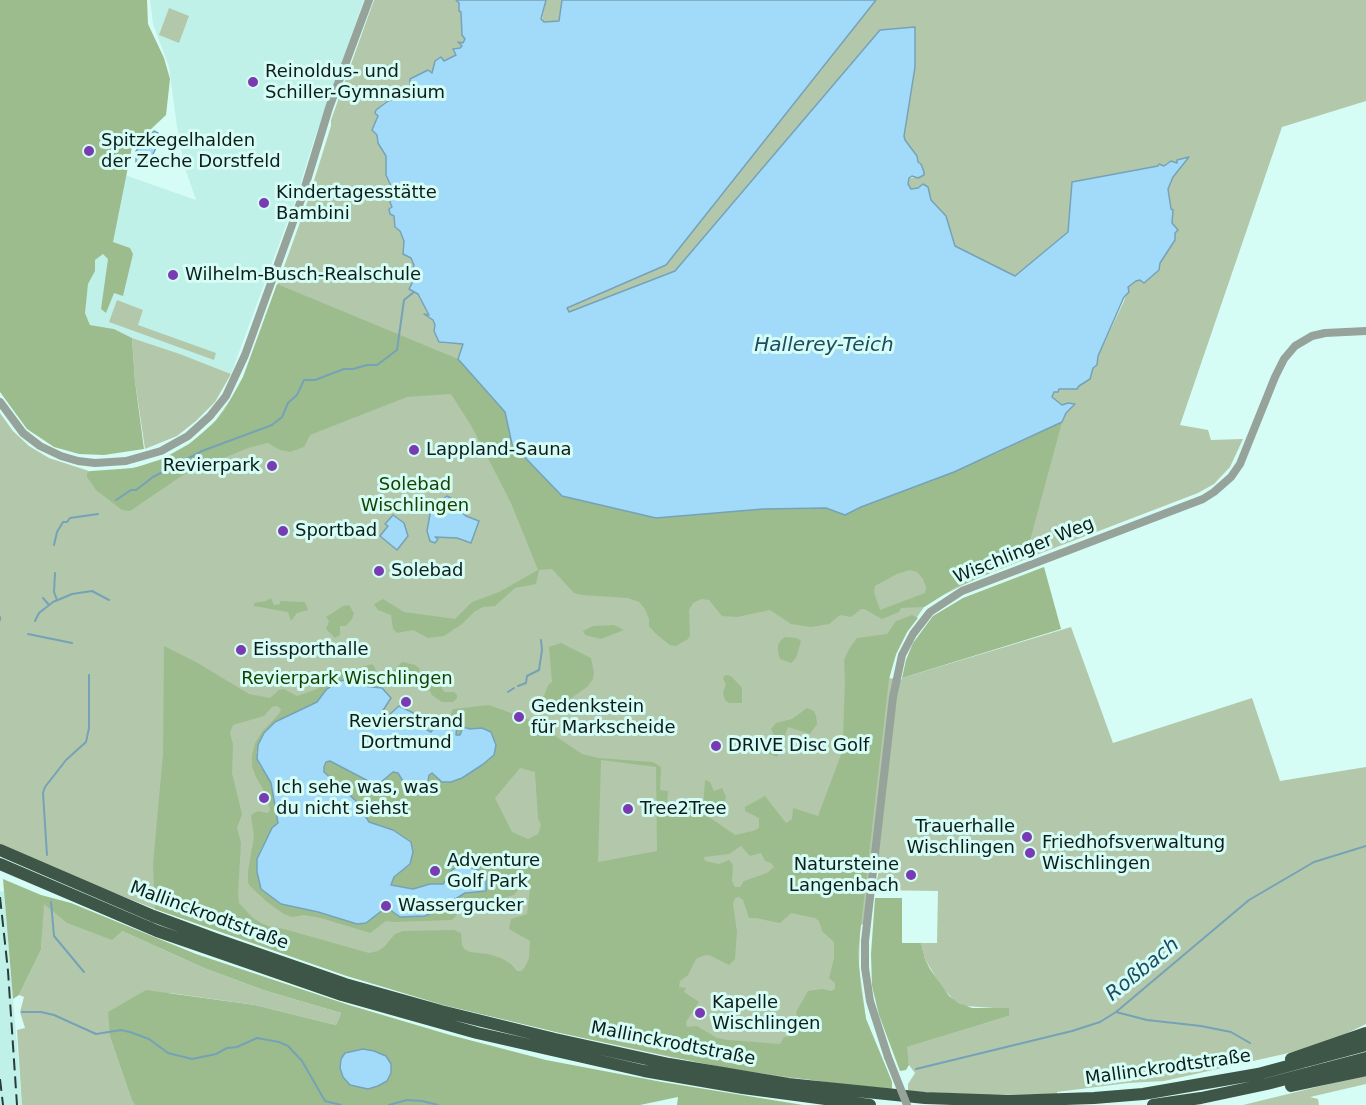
<!DOCTYPE html>
<meta charset="utf-8">
<style>
body{margin:0}
canvas{display:block;background:#d5fcf5}
</style>
<canvas width="1366" height="1105"></canvas>
<script>
const ctx = document.querySelector('canvas').getContext('2d');
ctx.lineJoin = 'round';
function fill(path, color) {
  ctx.fillStyle = color;
  ctx.fill(path, 'evenodd');
}
function shape(rows) {
  const path = new Path2D();
  for (const r of rows) {
    path.moveTo(r[0], r[1]);
    for (let i = 2; i < r.length; i += 2) path.lineTo(r[i], r[i + 1]);
  }
  return path;
}
function stroke(path, color, width, dash) {
  ctx.strokeStyle = color;
  ctx.lineWidth = width;
  ctx.lineCap = dash ? 'butt' : 'round';
  ctx.setLineDash(dash || []);
  ctx.stroke(path);
}
function write(font, color, halo, rows, align = 'center') {
  ctx.font = font + ' "DejaVu Sans",sans-serif';
  ctx.lineWidth = 6;
  ctx.setLineDash([]);
  ctx.textBaseline = 'middle';
  ctx.strokeStyle = halo;
  ctx.fillStyle = color;
  for (const [text, x, y, turn = 0] of rows) {
    ctx.save();
    ctx.translate(x, y);
    ctx.rotate((+turn || 0) * Math.PI / 180);
    ctx.textAlign = isNaN(turn) ? turn : align;
    if (halo) ctx.strokeText(text, 0, 0);
    ctx.fillText(text, 0, 0);
    ctx.restore();
  }
}
fill(shape([
 [150,0,364,0,313,143,295,201,231,374,180,354,132,338,114,329,90,325,73,283,122,174,196,200,184,165,177,127,169,67,153,24],
 [0,891,4,892,22,1105,0,1105]
]), '#c0f1e9');
fill(shape([
 [374,0,456,0,459,3,459,10,461,12,465,39,463,43,458,42,462,46,460,48,455,48,453,50,456,55,444,61,441,57,435,61,435,68,432,73,410,79,409,90,403,95,396,93,396,99,384,103,375,113,379,116,372,130,377,135,380,146,386,156,386,175,391,186,392,197,390,214,394,216,395,228,400,231,404,241,403,254,411,258,414,265,418,294,435,325,434,331,441,343,463,344,1062,422,1066,413,1075,404,1068,403,1062,405,1052,397,1054,392,1058,392,1059,389,1074,389,1090,379,1093,368,1097,365,1098,356,1124,301,1128,287,1134,281,1150,277,1159,270,1160,263,1175,240,1175,232,1172,223,1173,210,1171,210,1168,189,1173,177,1189,157,1178,160,1177,163,1171,161,1164,166,1156,167,1068,232,1015,276,954,246,946,216,931,200,928,187,911,189,908,184,909,178,921,177,917,156,905,140,904,136,915,67,915,27,880,30,675,271,569,312,567,308,666,265,876,0,1366,0,1366,101,1282,127,1180,425,1208,430,1211,440,1243,439,1230,467,1214,484,1198,493,984,575,943,595,924,607,907,632,896,654,889,678,901,680,902,678,1071,627,1113,743,1252,698,1280,781,1366,767,1366,1024,1333,1040,1302,1050,1164,1081,1128,1083,1057,1092,1057,1094,987,1095,908,1091,908,1084,915,1073,909,1065,906,1047,1009,1016,1009,1009,965,1006,954,1000,942,988,925,959,921,943,937,943,938,891,875,890,881,860,875,851,867,921,860,926,859,967,866,1019,892,1082,786,1078,670,1057,556,1032,347,976,155,909,86,882,0,844,0,413,13,431,29,446,49,458,89,471,111,472,152,464,174,454,195,440,216,420,238,389,251,358,307,203,331,126,331,120],
 [546,0,562,0,559,21,544,22,542,20],
 [169,8,189,16,179,43,159,35],
 [117,300,143,310,138,325,216,353,214,360,109,322],
 [132,338,180,354,231,374,215,402,196,421,177,436,145,449,135,381],
 [43,903,122,931,204,968,263,990,341,1013,336,1025,255,1005,170,993,110,1037,132,1101,135,1105,22,1105,17,1030,25,1028,20,1012,24,997,19,995,41,950],
 [1366,1075,1366,1084,1310,1097,1318,1099,1319,1105,1243,1105]
]), '#b3c8aa');
fill(shape([
 [0,0,147,0,148,24,164,58,170,79,166,115,132,147,113,242,130,248,133,254,123,296,114,293,106,313,101,309,108,259,103,254,95,260,95,271,88,284,85,313,90,325,114,329,132,338,135,381,144,449,104,455,79,454,54,447,27,429,0,392],
 [277,284,458,359,505,412,512,444,763,509,827,508,845,515,861,507,996,454,1062,422,1025,559,956,587,924,607,901,608,899,612,882,619,864,609,861,609,851,617,840,615,829,624,811,627,791,624,770,610,737,617,722,616,709,600,701,599,693,603,689,610,690,635,688,639,676,646,670,645,655,633,649,626,649,619,645,609,639,602,628,598,582,595,574,593,552,569,539,570,536,584,515,588,495,606,483,607,474,612,462,624,444,636,428,638,413,630,397,633,393,629,391,615,378,610,374,604,383,599,404,612,455,619,472,602,499,592,538,570,511,503,472,427,451,394,407,397,310,435,304,447,290,452,280,450,268,443,248,448,183,475,130,511,122,510,96,490,87,477,87,473,91,471,134,468,162,459,189,444,213,424,224,411,243,377],
 [910,570,917,572,923,579,926,587,925,593,880,610,874,592,875,586,897,574],
 [1044,567,1061,629,902,678,906,660,913,643,933,616,963,598],
 [271,598,274,605,280,604,280,601,304,602,306,604,308,610,297,613,291,621,288,612,254,606,254,603,266,601],
 [349,605,354,613,352,619,346,626,340,626,340,635,335,638,326,629,329,621,326,617,343,606],
 [912,615,918,618,907,632,896,654,889,679,858,952,861,989,866,1019,892,1082,892,1089,869,1088,725,1068,556,1032,443,1005,347,976,155,909,153,864,163,754,164,646,196,662,249,694,270,698,279,690,284,689,297,696,317,689,326,682,327,671,351,670,372,664,374,666,376,671,365,682,360,684,346,680,326,690,317,702,275,722,264,733,256,752,259,765,271,783,278,823,261,848,257,859,257,872,307,910,357,924,384,909,389,909,400,917,436,911,465,893,485,891,483,870,461,865,452,870,443,884,430,884,413,889,390,885,394,877,409,866,380,827,368,822,356,801,324,772,326,762,330,761,372,783,385,779,394,772,428,783,429,775,432,773,462,779,494,755,456,735,457,724,448,721,453,709,489,705,533,721,582,754,598,758,653,762,661,767,660,790,668,791,667,806,703,809,705,780,710,782,714,791,722,788,726,797,725,801,712,810,702,812,735,835,753,831,759,828,759,818,745,811,745,807,765,796,786,823,792,819,793,808,818,816,842,752,833,740,843,737,845,680,844,660,849,649,857,638,887,634,896,621],
 [277,706,281,709,279,714,262,732,255,743,252,756,252,766,256,777,267,796,270,810,268,813,258,811,251,815,254,837,248,871,248,883,250,886,267,902,284,914,292,917,304,915,321,918,370,933,386,921,394,922,452,920,456,916,460,906,467,909,473,900,483,904,514,895,525,882,530,888,527,914,511,919,509,929,530,941,529,958,525,967,521,971,517,971,511,964,501,958,488,954,470,952,464,949,462,945,461,933,454,930,403,931,395,934,384,947,378,951,369,953,284,929,271,927,261,923,252,917,239,903,238,894,241,843,237,828,242,814,232,773,233,744,230,733,233,725,264,716,272,707],
 [601,760,656,767,657,851,598,862],
 [520,768,535,772,538,818,541,825,538,834,528,839,512,832,495,798],
 [741,846,750,856,761,853,765,861,771,863,774,867,767,873,744,881,740,887,735,887,732,881,733,865,729,860,719,864,705,861,704,857,729,854],
 [739,897,743,900,749,918,756,918,780,923,791,913,815,918,819,921,822,931,834,942,834,958,829,978,835,983,835,989,831,991,822,989,808,991,796,1012,799,1026,798,1035,784,1037,780,1044,728,1040,717,1038,697,1026,687,1027,686,1022,699,1002,684,992,686,988,679,987,680,981,688,975,696,959,702,956,709,955,729,965,735,959,737,932,733,904,735,898],
 [614,625,624,630,601,639,585,635,583,631,593,626],
 [785,637,797,638,801,641,796,658,791,663,780,659,778,652,778,645,781,640],
 [561,643,591,658,594,673,593,679,587,687,564,703,546,711,536,705,535,701,544,696,548,685,552,682,549,647],
 [402,662,415,665,420,669,417,675,426,681,436,679,441,680,443,683,442,689,445,692,454,692,457,695,457,698,453,702,442,702,432,695,430,691,417,687,407,677,400,679,396,676,393,671],
 [728,675,732,677,742,688,742,703,729,703,725,700,723,693,726,684,723,679,724,676],
 [807,708,814,711,816,716,817,724,810,734,788,727,777,757,765,752,764,749,775,737,771,729,776,723,792,719],
 [3,879,41,895,71,903,196,954,349,1005,450,1035,546,1060,662,1082,803,1105,677,1105,678,1097,640,1105,135,1105,132,1101,110,1037,108,1012,146,990,255,1005,336,1025,341,1013,263,990,204,968,122,931,112,940,67,923,44,904,41,950,19,995,13,999],
 [875,898,902,898,902,943,921,943,925,959,930,969,949,996,959,1003,972,1008,1009,1008,1009,1016,907,1047,909,1065,906,1070,900,1071,879,1015,872,986,871,954]
]), '#9cbc8e');
const water = shape([
 [456,0,546,0,541,19,544,22,559,21,562,0,876,0,666,265,567,308,569,312,675,271,880,30,915,27,915,67,904,136,905,140,917,156,918,162,921,164,924,172,924,175,918,178,912,176,909,178,908,184,911,189,918,188,923,184,928,187,931,200,946,216,955,246,1015,276,1068,232,1072,182,1158,166,1159,164,1164,166,1171,161,1177,163,1177,160,1189,157,1173,177,1168,189,1171,209,1173,210,1172,223,1178,230,1175,233,1175,240,1160,263,1159,270,1144,283,1140,280,1136,281,1128,287,1129,292,1124,297,1098,356,1097,365,1093,368,1090,379,1079,386,1077,389,1059,389,1058,392,1054,392,1052,397,1062,405,1068,403,1075,404,1066,413,1062,422,954,472,861,507,845,515,826,508,763,509,656,518,562,496,512,444,505,412,458,359,463,344,439,342,434,331,435,325,433,320,424,314,429,315,418,294,409,289,417,274,413,269,414,265,411,258,403,254,404,241,400,231,395,227,394,216,390,214,389,209,392,207,390,202,392,197,389,191,391,186,386,175,386,156,378,143,377,135,372,130,378,116,375,113,376,110,388,101,396,99,395,92,404,95,410,87,410,79,428,70,432,73,435,61,441,57,444,61,456,55,453,49,460,48,462,46,458,42,463,43,465,39,462,35,461,12,459,11,459,3,456,0],
 [154,131,158,133,156,148,150,160,145,164,136,162,136,151,154,131],
 [447,496,451,498,451,504,466,516,479,521,471,543,457,538,435,537,438,539,435,543,430,541,427,531,430,514,436,504,447,496],
 [393,515,404,523,408,536,397,550,380,536,388,526,385,524,393,515],
 [346,680,364,686,382,688,391,698,380,715,389,721,393,718,390,714,399,706,430,721,427,730,431,732,441,718,457,724,456,735,460,735,463,727,470,729,482,728,491,732,496,745,494,755,482,765,462,778,451,782,442,782,432,773,429,775,427,788,417,792,406,786,398,773,393,772,380,783,372,783,330,761,326,762,324,767,324,772,356,801,369,822,393,830,411,842,413,852,410,864,394,877,391,885,413,889,430,884,443,884,452,870,461,865,486,872,486,891,465,893,436,911,425,916,400,917,389,909,384,909,366,923,357,924,318,912,281,904,261,889,257,872,257,859,272,828,278,823,271,783,257,759,258,745,264,733,275,722,317,702,326,690,338,681,346,680],
 [363,1049,374,1051,386,1056,391,1064,391,1073,387,1081,378,1086,368,1089,350,1085,343,1077,340,1068,341,1059,345,1053,363,1049]
]);
fill(water, '#a2dbfa');
stroke(water, '#76a2b7', 1.5);
stroke(shape([
 [116,500,131,490,136,490,153,477,202,451,272,425,282,417,288,403,297,395,304,380,315,380,344,369,353,369,367,365,377,365,397,350,404,300,414,292],
 [54,545,57,532,63,522,67,522,70,518,98,514],
 [55,573,54,592,57,600],
 [43,598,49,605],
 [0,617,0,620],
 [35,621,39,613,53,602,72,594,92,591,109,600],
 [28,634,72,643],
 [518,686,526,683,527,676,539,670,542,650,541,640],
 [508,692,514,688],
 [47,855,43,793,45,787,66,760,86,742,89,728,89,675],
 [51,902,54,936,84,972],
 [22,1012,41,1012,54,1015,96,1034,121,1030,130,1032,149,1039,168,1053,192,1059,216,1054,227,1048,237,1047,257,1038,279,1042,288,1046,302,1061,325,1101,341,1105],
 [1116,1012,1147,1020,1201,1026,1231,1032,1250,1043],
 [916,1069,1072,1031,1100,1022,1116,1012,1249,900,1314,862,1366,846],
 [389,1105,407,1100,422,1101,438,1105]
]), '#76a2b7', 2);
stroke(shape([
 [0,402,23,433,40,446,61,456,78,461,95,463,126,461,161,451,188,436,210,416,226,396,245,355,301,200,329,108,369,0],
 [888,1057,870,1001,865,968,865,941,893,697,902,655,913,634,930,612,962,591,1203,499,1214,492,1231,477,1240,464,1275,377,1284,359,1295,346,1312,336,1325,333,1366,331]
]), '#96a39b', 8);
stroke(shape([
 [0,850,153,916,215,939,345,984,441,1011,555,1039,669,1064,788,1084,925,1098,1008,1101,1094,1098,1143,1094,1258,1074,1366,1045],
 [0,864,157,931,342,995,477,1033,644,1071,743,1088,870,1105],
 [1291,1059,1366,1033],
 [1291,1086,1366,1070],
 [1153,1105,1201,1098,1267,1084,1366,1058]
]), '#3d5648', 12);
stroke(shape([
 [0,897,8,971,17,1105],
 [0,1079,3,1105]
]), '#2a3c39', 2, [12, 6]);
stroke(shape([
 [888,1057,907,1105]
]), '#96a39b', 8);
for (const [x, y, r, color] of [
 [253,82,6,"#783bb1"],
 [89,151,6,"#783bb1"],
 [264,203,6,"#783bb1"],
 [173,275,6,"#783bb1"],
 [414,450,6,"#783bb1"],
 [272,466,6,"#783bb1"],
 [283,531,6,"#783bb1"],
 [379,571,6,"#783bb1"],
 [241,650,6,"#783bb1"],
 [406,702,6,"#783bb1"],
 [519,717,6,"#783bb1"],
 [716,746,6,"#783bb1"],
 [264,798,6,"#783bb1"],
 [628,809,6,"#783bb1"],
 [1027,837,6,"#783bb1"],
 [1030,853,6,"#783bb1"],
 [435,871,6,"#783bb1"],
 [911,875,6,"#783bb1"],
 [386,906,6,"#783bb1"],
 [700,1013,6,"#783bb1"]
]) {
  const dot = new Path2D();
  dot.arc(x, y, r, 0, 2 * Math.PI);
  ctx.fillStyle = color;
  ctx.fill(dot);
  stroke(dot, '#d5fcf5', 2);
}
write('18px', '#0e1c1a', '#d5fcf5', [
 ["Reinoldus- und",265,72],
 ["Schiller-Gymnasium",265,93],
 ["Spitzkegelhalden",101,141],
 ["der Zeche Dorstfeld",101,162],
 ["Kindertagesstätte",276,193],
 ["Bambini",276,214],
 ["Wilhelm-Busch-Realschule",185,275],
 ["Lappland-Sauna",426,450],
 ["Revierpark",260,466,"right"],
 ["Sportbad",295,531],
 ["Solebad",391,571],
 ["Eissporthalle",253,650],
 ["Gedenkstein",531,707],
 ["für Markscheide",531,728],
 ["Revierstrand",406,722,"center"],
 ["Dortmund",406,743,"center"],
 ["DRIVE Disc Golf",728,746],
 ["Ich sehe was, was",276,788],
 ["du nicht siehst",276,809],
 ["Tree2Tree",640,809],
 ["Trauerhalle",1015,827,"right"],
 ["Wischlingen",1015,848,"right"],
 ["Friedhofsverwaltung",1042,843],
 ["Wischlingen",1042,864],
 ["Adventure",447,861],
 ["Golf Park",447,882],
 ["Natursteine",899,865,"right"],
 ["Langenbach",899,886,"right"],
 ["Wassergucker",398,906],
 ["Kapelle",712,1003],
 ["Wischlingen",712,1024]
], 'left');
write('18px', '#184100', '#d5fcf5', [
 ["Solebad",415,485],
 ["Wischlingen",415,506],
 ["Revierpark Wischlingen",347,679]
]);
write('18px', '#0e1c1a', '#d5fcf5', [
 ["Wischlinger Weg",1024,551,-22],
 ["Mallinckrodtstraße",209,916,20],
 ["Mallinckrodtstraße",673,1044,11],
 ["Mallinckrodtstraße",1168,1068,-8]
]);
write('italic 20px', '#1e4b62', '#d5fcf5', [
 ["Hallerey-Teich",824,346],
 ["Roßbach",1143,970,-39]
]);
</script>
